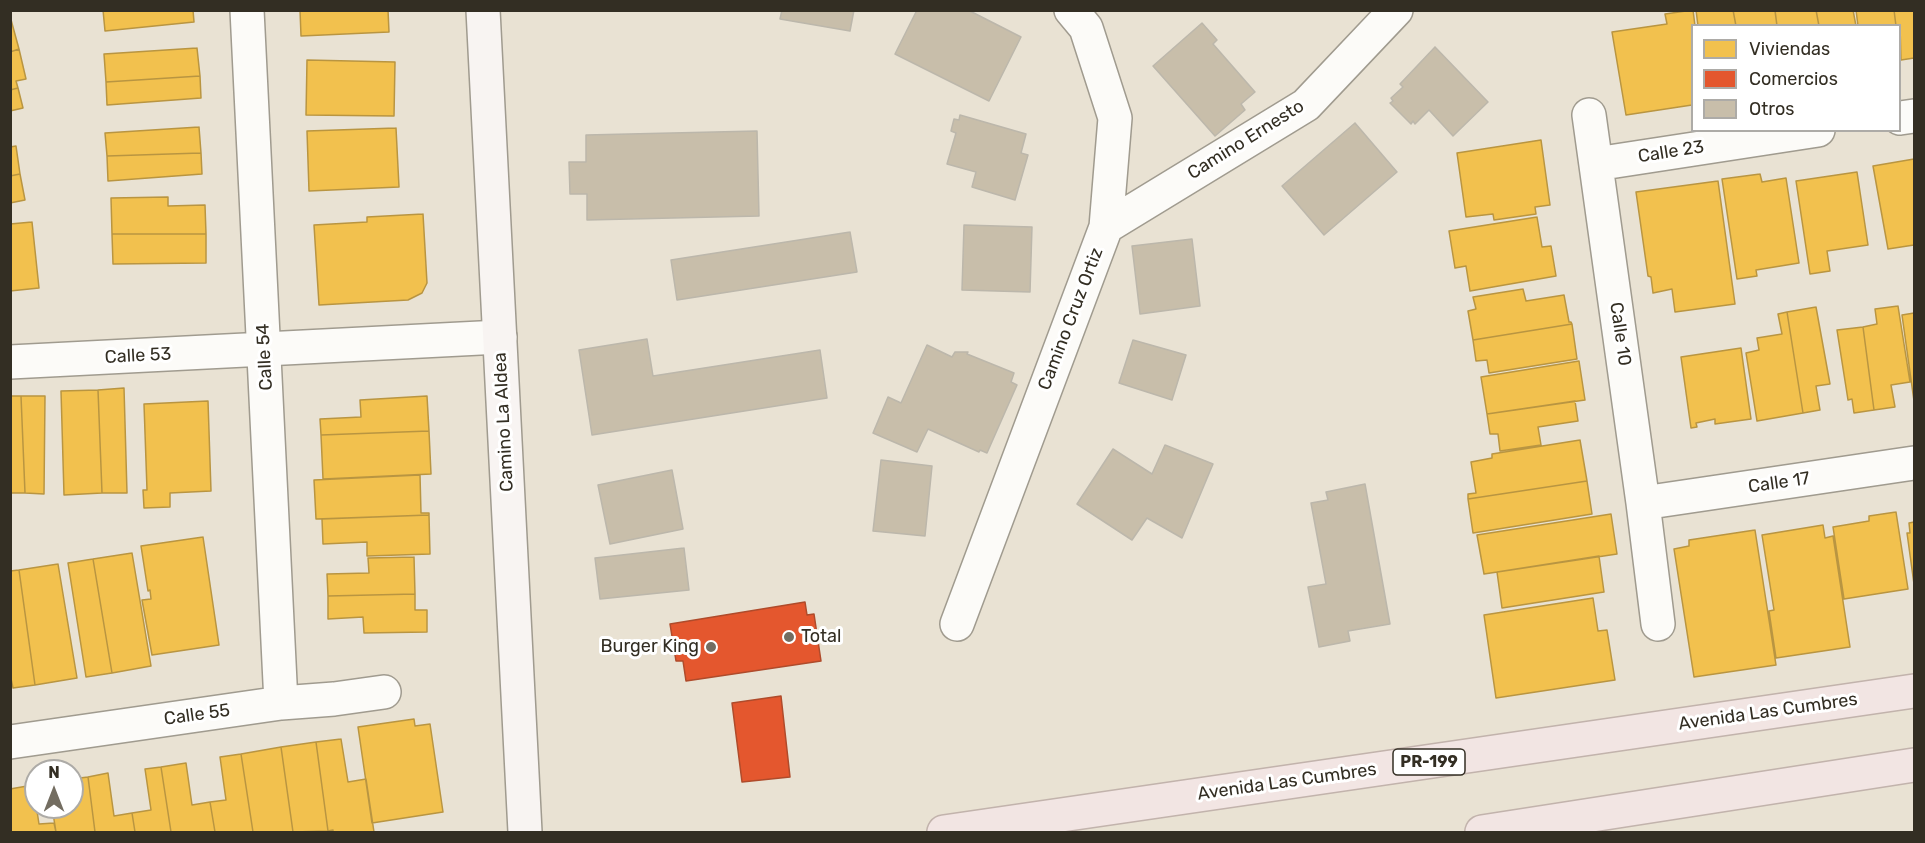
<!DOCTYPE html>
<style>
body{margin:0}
#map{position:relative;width:1925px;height:843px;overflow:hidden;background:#e9e2d3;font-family:Rubik,sans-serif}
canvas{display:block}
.frame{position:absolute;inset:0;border:12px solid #332e23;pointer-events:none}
.legend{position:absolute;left:1691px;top:24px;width:210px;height:108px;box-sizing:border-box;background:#fff;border:2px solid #adaba7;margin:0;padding:8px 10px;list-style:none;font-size:18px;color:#332e23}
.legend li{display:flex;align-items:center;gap:12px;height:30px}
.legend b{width:30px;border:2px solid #adaba7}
.north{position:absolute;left:24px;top:759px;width:60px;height:60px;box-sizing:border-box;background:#fff;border:2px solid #adaba7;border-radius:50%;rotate:0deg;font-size:16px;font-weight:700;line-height:24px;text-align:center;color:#332e23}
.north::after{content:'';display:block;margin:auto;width:21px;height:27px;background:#736d61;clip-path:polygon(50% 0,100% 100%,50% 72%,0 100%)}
</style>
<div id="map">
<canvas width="1925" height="843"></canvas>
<div class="frame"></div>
<ul class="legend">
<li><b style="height:16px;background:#f2c14e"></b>Viviendas</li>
<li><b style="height:16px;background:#e4572e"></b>Comercios</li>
<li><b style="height:16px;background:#c8beaa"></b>Otros</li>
</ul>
<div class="north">N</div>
</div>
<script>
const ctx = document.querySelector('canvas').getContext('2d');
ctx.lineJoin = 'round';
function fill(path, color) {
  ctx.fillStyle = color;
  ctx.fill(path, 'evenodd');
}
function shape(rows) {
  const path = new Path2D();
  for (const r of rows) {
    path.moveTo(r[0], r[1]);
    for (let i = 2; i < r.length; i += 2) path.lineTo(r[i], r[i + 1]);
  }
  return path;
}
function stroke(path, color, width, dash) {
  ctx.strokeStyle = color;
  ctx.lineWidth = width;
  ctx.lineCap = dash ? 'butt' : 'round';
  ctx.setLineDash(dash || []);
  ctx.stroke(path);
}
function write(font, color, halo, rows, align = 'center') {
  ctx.font = font + ' Rubik,sans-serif';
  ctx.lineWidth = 6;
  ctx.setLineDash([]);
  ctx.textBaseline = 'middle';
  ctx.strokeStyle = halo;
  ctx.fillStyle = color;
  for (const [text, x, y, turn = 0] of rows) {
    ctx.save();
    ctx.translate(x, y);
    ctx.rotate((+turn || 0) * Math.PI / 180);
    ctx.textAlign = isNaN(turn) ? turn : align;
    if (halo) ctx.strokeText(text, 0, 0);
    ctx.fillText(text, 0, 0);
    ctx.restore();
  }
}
const homes = shape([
 [103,10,193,10,194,22,105,31,103,10],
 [300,10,388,10,389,32,301,36,300,10],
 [1693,10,1695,26,1692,26,1692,105,1626,115,1612,32,1667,24,1665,14,1693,10],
 [1696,10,1733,10,1736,26,1698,26,1696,10],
 [1733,10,1775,10,1777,26,1736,26,1733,10],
 [1816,10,1819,26,1777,26,1775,11,1816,10],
 [1816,10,1853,10,1856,26,1819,26,1816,10],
 [1856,10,1894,10,1896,26,1858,26,1856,10],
 [1894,10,1914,10,1914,58,1901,60,1900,26,1896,26,1894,10],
 [10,16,19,49,10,52,10,16],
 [197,48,200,76,106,82,104,54,197,48],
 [19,49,26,79,16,81,18,88,10,90,10,52,19,49],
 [307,60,395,62,394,116,306,115,307,60],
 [200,76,201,98,107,105,106,82,200,76],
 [18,88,23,108,10,111,10,90,18,88],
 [199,127,201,153,107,156,105,133,199,127],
 [396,128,399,187,309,191,307,131,396,128],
 [1541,140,1550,205,1535,207,1536,214,1494,220,1493,214,1466,217,1457,153,1541,140],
 [16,146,20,174,10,176,10,147,16,146],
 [201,153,202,174,108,181,107,156,201,153],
 [1914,159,1914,245,1888,249,1873,166,1914,159],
 [1857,172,1868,245,1827,251,1830,271,1810,274,1796,181,1857,172],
 [20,174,25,200,10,203,10,176,20,174],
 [1760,174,1762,182,1786,178,1799,263,1756,270,1757,276,1737,279,1722,179,1760,174],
 [1718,181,1735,304,1675,312,1672,289,1653,293,1651,277,1648,276,1636,192,1718,181],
 [168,197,168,206,205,205,206,234,112,234,111,198,168,197],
 [423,214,427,283,422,293,408,300,319,305,314,225,367,222,367,217,423,214],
 [1537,217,1542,247,1551,246,1556,276,1470,291,1466,266,1455,268,1449,231,1537,217],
 [32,222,39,288,10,291,10,224,32,222],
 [112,234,206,234,206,263,113,264,112,234],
 [1523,289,1526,301,1564,295,1569,322,1571,322,1572,324,1473,340,1468,311,1476,309,1473,297,1523,289],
 [1898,306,1910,382,1891,385,1895,407,1874,410,1863,327,1877,324,1875,309,1898,306],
 [1816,307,1830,384,1816,386,1820,410,1803,413,1787,312,1816,307],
 [1787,312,1803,413,1757,421,1746,353,1759,350,1757,338,1782,334,1778,314,1787,312],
 [1914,313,1914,401,1902,315,1914,313],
 [1572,324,1577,359,1489,373,1487,360,1476,361,1473,340,1572,324],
 [1863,327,1874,410,1854,413,1852,399,1848,400,1837,330,1863,327],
 [1741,348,1751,419,1715,424,1715,419,1696,423,1697,427,1691,428,1681,357,1741,348],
 [1579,361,1585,400,1487,414,1481,377,1579,361],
 [124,388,127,493,102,493,98,390,124,388],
 [98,390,102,493,64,495,61,391,98,390],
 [10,396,21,396,25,493,10,493,10,396],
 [21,396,45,396,44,494,25,493,21,396],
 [427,396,429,431,321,435,320,419,361,417,360,400,427,396],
 [208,401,211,491,170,493,170,507,144,508,143,490,147,490,144,404,208,401],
 [1575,401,1578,421,1538,427,1541,445,1500,451,1498,434,1490,434,1487,414,1575,401],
 [429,431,431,474,323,479,321,435,429,431],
 [1580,440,1587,481,1468,499,1468,494,1476,493,1471,462,1492,458,1492,454,1580,440],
 [420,475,421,513,429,513,429,515,316,519,314,480,420,475],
 [1587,481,1592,514,1473,533,1468,499,1587,481],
 [1896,512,1908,589,1844,599,1833,527,1869,521,1869,516,1896,512],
 [1611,514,1617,554,1484,574,1477,535,1611,514],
 [429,515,430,554,367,556,367,542,323,544,322,519,429,515],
 [1914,522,1914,584,1907,533,1910,533,1909,523,1914,522],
 [1823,525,1825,538,1833,536,1850,647,1776,658,1769,611,1774,610,1762,535,1823,525],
 [1755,530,1776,665,1694,677,1674,549,1689,546,1689,540,1755,530],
 [203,537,219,645,152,655,142,600,151,599,150,590,148,591,141,546,203,537],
 [132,553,151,666,112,673,93,559,132,553],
 [1599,556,1604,592,1502,608,1497,572,1599,556],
 [414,557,415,594,328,596,327,574,369,573,368,558,414,557],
 [93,559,112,673,86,677,68,563,93,559],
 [58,564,77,678,35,685,19,570,58,564],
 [19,570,35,685,13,688,10,674,10,571,19,570],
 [415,594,415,610,427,610,427,632,364,633,363,617,328,619,328,596,415,594],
 [1593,598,1598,631,1607,630,1615,680,1496,698,1484,615,1593,598],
 [414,719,415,726,430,724,443,812,372,823,358,727,414,719],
 [341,739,348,782,366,779,374,832,333,832,333,830,328,831,316,742,341,739],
 [316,742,328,831,293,832,281,747,316,742],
 [281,747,293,832,253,832,241,754,281,747],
 [241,754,253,832,215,832,210,802,226,800,220,757,241,754],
 [186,763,192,805,210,802,215,832,171,832,161,767,186,763],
 [161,767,171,832,135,832,132,813,151,810,145,769,161,767],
 [108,773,114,816,132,813,135,832,95,832,88,777,108,773],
 [88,777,95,832,56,832,52,807,72,807,72,779,88,777],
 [33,785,39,824,54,823,56,832,10,832,10,789,33,785]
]);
fill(homes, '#f2c14e');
stroke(homes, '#b99541', 1.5);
const shops = shape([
 [805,602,807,615,814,614,821,661,686,681,683,661,676,661,670,624,805,602],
 [781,696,790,777,742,782,732,703,781,696]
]);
fill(shops, '#e4572e');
stroke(shops, '#af4b2b', 1.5);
const building = shape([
 [782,10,854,10,850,31,780,19,782,10],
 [917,10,968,10,1021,37,989,101,895,54,917,10],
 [1202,23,1217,40,1213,44,1255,92,1241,104,1245,110,1215,136,1153,66,1202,23],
 [1435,47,1488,102,1453,136,1429,110,1415,124,1413,121,1411,124,1390,103,1393,101,1391,98,1403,87,1400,84,1435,47],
 [960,115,1026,134,1021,153,1028,155,1015,200,972,187,976,172,947,164,956,133,951,131,954,119,959,120,960,115],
 [1355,123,1397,172,1324,235,1282,186,1355,123],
 [757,131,759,216,587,220,587,194,570,194,569,162,586,162,586,135,757,131],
 [964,225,1032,227,1030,292,962,290,964,225],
 [850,232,857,272,677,300,671,260,850,232],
 [1192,239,1200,306,1140,314,1132,246,1192,239],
 [647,339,653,376,820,350,827,398,592,435,579,350,647,339],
 [1133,340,1186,355,1172,400,1119,383,1133,340],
 [927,345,952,357,955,352,968,352,967,354,1014,373,1011,382,1017,385,987,453,980,450,979,452,928,429,917,452,873,433,888,397,901,403,927,345],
 [1165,445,1213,464,1182,538,1147,518,1132,540,1077,504,1113,449,1152,474,1165,445],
 [881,460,932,466,925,536,873,531,881,460],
 [672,470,683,529,610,544,598,485,672,470],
 [1365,484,1390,624,1348,631,1350,641,1319,647,1308,587,1326,584,1311,503,1328,500,1326,492,1365,484],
 [684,548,689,590,600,599,595,558,684,548]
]);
fill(building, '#c8beaa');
stroke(building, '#bcb7ab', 1.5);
const street = shape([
 [247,10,281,703],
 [1589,115,1643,503,1658,624],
 [1900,118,1914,116],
 [1596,164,1818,130],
 [1106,227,1306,105,1396,10],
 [10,362,500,337],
 [1643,503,1914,463],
 [957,624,1106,227,1115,118,1086,28,1071,10],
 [10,742,281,703,334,699,384,692]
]);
const secondary = shape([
 [483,10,525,832]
]);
const highway = shape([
 [944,832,1914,691],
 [1482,832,1914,765]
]);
stroke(street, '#a09b8f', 36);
stroke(secondary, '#a09b8f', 36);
stroke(highway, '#c2b3ac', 36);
stroke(street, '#fcfbf8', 33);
stroke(secondary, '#f8f4f2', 33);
stroke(highway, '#f2e5e3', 33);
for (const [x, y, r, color] of [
 [789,637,6,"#736d61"],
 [711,647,6,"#736d61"]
]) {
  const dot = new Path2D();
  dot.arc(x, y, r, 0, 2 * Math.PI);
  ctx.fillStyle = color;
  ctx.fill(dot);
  stroke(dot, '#fff', 2);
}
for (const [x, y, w] of [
 [1429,762,72]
]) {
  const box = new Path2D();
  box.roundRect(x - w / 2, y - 13, w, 26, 4.5);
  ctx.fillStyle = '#fff';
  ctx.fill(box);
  stroke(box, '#332e23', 1.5);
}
write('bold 16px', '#332e23', null, [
 ["PR-199",1429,762]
]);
write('18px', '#332e23', '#fff', [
 ["Camino Ernesto",1246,140,-32],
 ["Calle 23",1671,152,-9],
 ["Camino Cruz Ortiz",1071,319,-69],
 ["Calle 10",1620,334,82],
 ["Calle 53",138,356,-3],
 ["Calle 54",265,357,-93],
 ["Camino La Aldea",504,422,-93],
 ["Calle 17",1779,483,-8],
 ["Avenida Las Cumbres",1768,712,-8],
 ["Calle 55",197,715,-8],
 ["Avenida Las Cumbres",1287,782,-8]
]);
write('18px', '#332e23', '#fff', [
 ["Total",801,637],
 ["Burger King",699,647,"right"]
], 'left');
</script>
